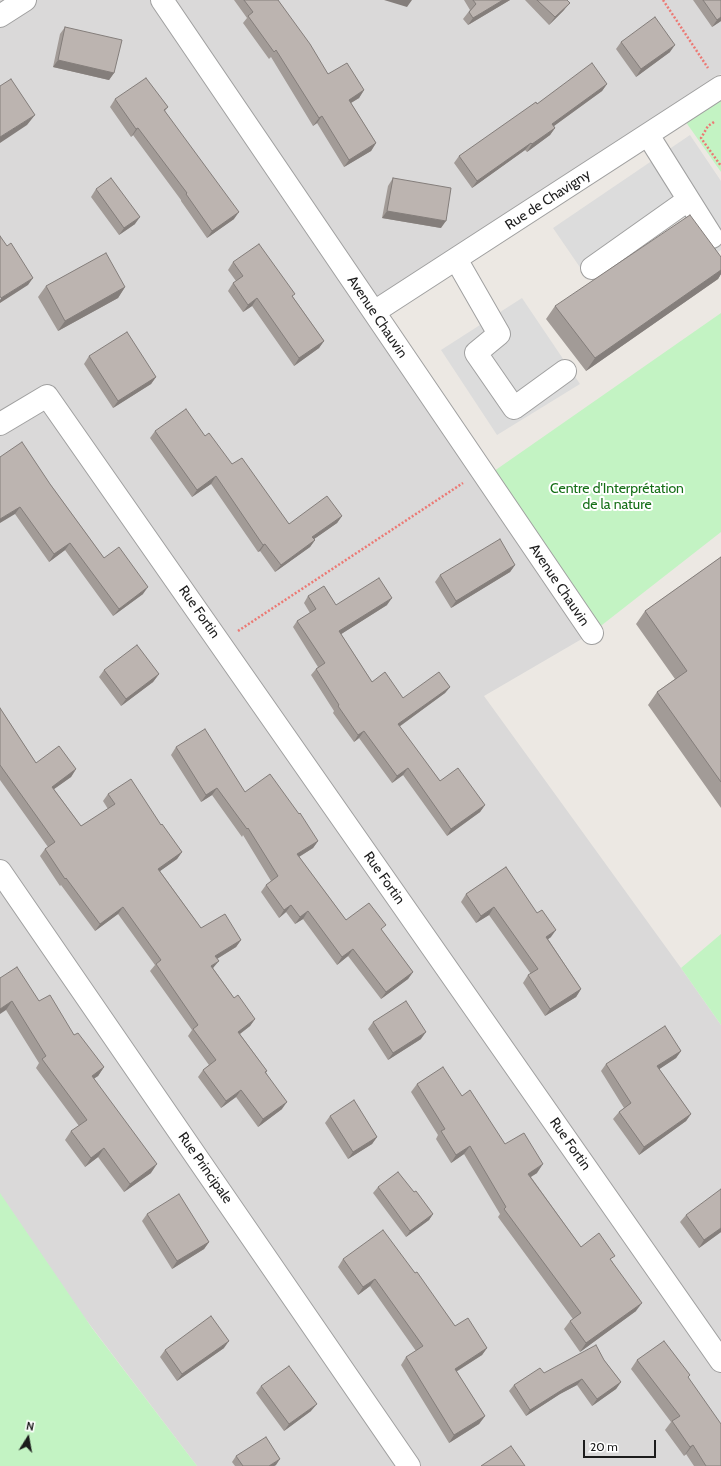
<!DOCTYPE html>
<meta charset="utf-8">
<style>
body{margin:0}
#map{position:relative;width:721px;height:1466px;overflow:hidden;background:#ece8e3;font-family:Cabin,sans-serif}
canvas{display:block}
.north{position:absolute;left:8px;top:1418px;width:40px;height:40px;-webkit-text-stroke:3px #fff;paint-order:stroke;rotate:11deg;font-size:11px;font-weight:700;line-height:16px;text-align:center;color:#1c1c1c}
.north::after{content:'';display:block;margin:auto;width:14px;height:18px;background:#1c1c1c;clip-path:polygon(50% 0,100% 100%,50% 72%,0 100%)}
.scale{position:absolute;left:583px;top:1440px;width:73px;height:18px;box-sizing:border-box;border:2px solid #1c1c1c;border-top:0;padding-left:5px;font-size:12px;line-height:14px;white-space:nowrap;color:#1c1c1c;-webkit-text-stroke:3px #fff;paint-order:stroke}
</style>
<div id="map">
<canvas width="721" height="1466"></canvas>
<div class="north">N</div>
<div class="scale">20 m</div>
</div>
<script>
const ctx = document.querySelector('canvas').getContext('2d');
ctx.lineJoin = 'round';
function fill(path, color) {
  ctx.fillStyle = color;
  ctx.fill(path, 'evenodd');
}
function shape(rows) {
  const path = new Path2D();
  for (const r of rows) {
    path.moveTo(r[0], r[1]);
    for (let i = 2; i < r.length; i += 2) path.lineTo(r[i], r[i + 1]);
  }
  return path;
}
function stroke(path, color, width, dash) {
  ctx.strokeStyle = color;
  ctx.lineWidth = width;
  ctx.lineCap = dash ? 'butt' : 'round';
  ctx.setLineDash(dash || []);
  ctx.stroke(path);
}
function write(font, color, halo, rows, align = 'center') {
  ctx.font = font + ' Cabin,sans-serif';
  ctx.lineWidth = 4;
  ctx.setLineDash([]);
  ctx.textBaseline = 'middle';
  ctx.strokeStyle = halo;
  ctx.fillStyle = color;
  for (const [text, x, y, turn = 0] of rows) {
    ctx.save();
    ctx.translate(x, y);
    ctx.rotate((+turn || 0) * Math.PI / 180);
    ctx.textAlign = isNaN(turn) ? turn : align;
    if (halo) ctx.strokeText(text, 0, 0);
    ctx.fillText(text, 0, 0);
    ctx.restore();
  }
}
fill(shape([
 [0,0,721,0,721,74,714,77,710,94,374,312,592,633,484,696,681,968,721,1025,721,1466,197,1466,81,1313,0,1194]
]), '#dad9d9');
fill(shape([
 [721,92,721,172,683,118],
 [721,313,721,532,593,632,487,476],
 [721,934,721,1025,681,968],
 [0,1193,92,1328,197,1466,0,1466]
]), '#c3f3c3');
fill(shape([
 [690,135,721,181,721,250,711,256,683,215,588,279,553,228],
 [522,298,580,384,497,435,441,350]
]), '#dcdcdc');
const minor = shape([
 [162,0,592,633],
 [0,16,25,0],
 [648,135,712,237],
 [456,259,499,334,476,353,514,408,565,371],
 [592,268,688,200],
 [374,312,721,87],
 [0,424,47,396,721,1361],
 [0,871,409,1466]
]);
stroke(minor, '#a0a0a0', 24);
stroke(shape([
 [663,0,708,68],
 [714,122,708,126,701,138,721,166],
 [238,631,463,483]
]), '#ec7974', 2.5, [2, 2]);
stroke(minor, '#fff', 22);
fill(shape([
 [234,0,278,0,328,74,364,90,359,98,351,103,376,143,371,151,344,167,317,123,313,126,271,57,269,59,243,23,247,18],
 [464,0,510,0,468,25,463,19,470,10],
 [525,0,567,0,564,10,549,25],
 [693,0,721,0,721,21,712,27],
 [65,27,114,73,109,80,53,67,60,34],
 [621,42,670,52,636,77,616,49],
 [607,84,602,91,554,126,555,128,550,135,527,152,525,150,472,188,454,163,459,156,537,104],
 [115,99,168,107,165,111,234,219,207,238,181,201,181,200,133,135,131,137,110,107],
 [393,178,441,228,382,218,388,186],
 [96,189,135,224,119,235,91,197],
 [721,257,721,274,718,279,586,371,546,319,555,306],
 [233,262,293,297,324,341,319,348,294,366,252,306,243,312,228,291,233,283,236,281,228,270],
 [46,286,125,287,118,298,58,331,38,297],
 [89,356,156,377,151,384,113,408,84,364],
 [155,431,205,436,232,464,289,524,342,516,337,523,314,539,315,540,310,547,275,572,260,551,258,552,211,484,192,497,150,438],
 [0,457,50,484,104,558,143,594,113,616,65,550,49,562,15,514],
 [721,557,721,808,648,705,657,692,675,679,636,624,645,611],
 [515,565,510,572,451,608,435,582,440,575],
 [308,596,336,605,387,605,341,634,372,682,403,698,450,687,445,693,399,727,440,781,485,805,480,812,447,836,403,775,392,783,359,738,354,742,333,713,334,711,311,675,316,669,318,667,293,627,297,621,310,613,304,603],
 [104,670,159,674,153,682,121,706,99,677],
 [0,708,36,763,76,769,71,777,54,789,81,826,108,809,103,801,108,794,161,825,182,852,177,859,160,871,201,928,241,940,236,947,217,959,213,968,234,998,255,1019,250,1026,240,1034,267,1071,266,1072,282,1109,258,1127,236,1097,221,1108,198,1077,203,1070,209,1065,188,1036,192,1030,150,971,155,965,118,914,95,931,61,885,60,886,40,856,45,849,48,847,0,780],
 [176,747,245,792,318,841,313,848,299,857,346,920,382,931,413,972,408,979,381,999,348,956,337,965,303,919,295,924,286,912,279,918,261,892,266,885,271,881,243,835,242,837,212,795,201,802,171,755],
 [506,867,551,937,548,939,581,989,576,997,545,1016,523,983,528,975,531,974,489,915,476,923,461,902,466,894],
 [0,978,39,1001,74,1035,104,1067,98,1076,94,1078,151,1173,124,1192,98,1157,85,1167,65,1140,71,1131,79,1126,36,1068,39,1063,6,1010],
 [373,1022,421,1039,388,1060,368,1029],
 [681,1051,676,1058,659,1069,691,1114,686,1121,639,1155,613,1119,619,1112,624,1108,601,1071,606,1064],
 [417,1084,462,1096,505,1144,537,1173,531,1177,581,1247,612,1261,636,1311,580,1352,564,1329,570,1321,573,1319,498,1217,500,1214,464,1154,451,1163,436,1139,438,1135,411,1092],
 [330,1116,377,1137,372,1144,348,1159,325,1123],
 [378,1187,414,1192,433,1214,429,1220,406,1237,373,1193],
 [147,1214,209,1242,204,1249,172,1269,142,1221],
 [686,1215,721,1232,699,1248,680,1222],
 [343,1259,415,1273,455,1326,487,1348,482,1355,456,1372,485,1416,479,1424,449,1443,401,1365,406,1357,416,1351,370,1286,358,1295,338,1267],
 [224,1348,177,1381,160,1357,165,1350],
 [604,1360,621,1382,616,1389,592,1406,577,1385,560,1394,526,1416,509,1391,514,1385,544,1373],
 [637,1360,690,1375,688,1377,721,1466,694,1466,686,1454,684,1456,665,1430,671,1422,631,1369],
 [261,1386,311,1411,284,1431,256,1393],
 [236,1456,276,1465,274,1466,235,1466,232,1462]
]), '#a29b97');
fill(shape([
 [384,0,412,0,407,7],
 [503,0,510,0,468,25,473,18],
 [570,3,564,10,549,25,555,17],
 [721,17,721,21,712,27,717,20],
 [675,45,670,52,636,77,641,69],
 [58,60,114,73,109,80,53,67],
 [607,84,602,91,547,131,552,124],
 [364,90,359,98,344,107,349,100],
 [35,115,27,125,0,143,0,137],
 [322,116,317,123,313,126,319,118],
 [138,128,133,135,131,137,136,129],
 [555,128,550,135,527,152,532,144],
 [376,143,371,151,344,167,349,160],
 [531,143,525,150,472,188,477,181],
 [387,211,446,221,441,228,382,218],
 [239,212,234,219,207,238,212,231],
 [140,217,135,224,119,235,124,228],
 [721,270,721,274,718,279,586,371,595,358],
 [33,278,28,285,0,303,0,300,1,298],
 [125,287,118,298,58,331,65,321],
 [257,298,252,306,243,312,248,305],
 [324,341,319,348,294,366,299,358],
 [156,377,151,384,113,408,118,401],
 [216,476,211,484,192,497,197,490],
 [20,507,15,514,0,523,0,519],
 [342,516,337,523,307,544,312,537],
 [315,540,310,547,275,572,281,565],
 [70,543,65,550,49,562,54,554],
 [265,544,260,551,258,552,263,545],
 [515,565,510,572,451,608,456,601],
 [148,587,143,594,113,616,119,609],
 [392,598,387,605,335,638,339,631],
 [159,674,153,682,121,706,126,699],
 [450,687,445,693,393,731,398,724],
 [364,731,359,738,354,742,358,735],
 [408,768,403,775,392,783,397,776],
 [76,769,71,777,47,794,52,787],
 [217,788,212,795,201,802,206,795],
 [485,805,480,812,447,836,451,829],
 [318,841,313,848,292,861,297,854],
 [182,852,177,859,153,876,158,869],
 [291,905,286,912,279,918,284,910],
 [123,907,118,914,95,931,100,924],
 [494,907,489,915,476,923,481,916],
 [308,911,303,919,295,924,300,917],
 [556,930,551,937,541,944,546,937],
 [241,940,236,947,210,963,215,956],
 [353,949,348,956,337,965,342,957],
 [219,961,213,968,206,973,211,966],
 [413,972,408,979,381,999,386,992],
 [581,989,576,997,545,1016,550,1009],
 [12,1001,6,1010,0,1014,0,1009],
 [255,1019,250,1026,233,1039,238,1032],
 [426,1032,421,1039,388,1060,393,1053],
 [681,1051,676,1058,652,1074,657,1066],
 [104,1067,98,1076,86,1084,92,1076],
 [241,1090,236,1097,221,1108,226,1101],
 [287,1102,282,1109,258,1127,263,1119],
 [691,1114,686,1121,639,1155,644,1147],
 [377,1137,372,1144,348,1159,353,1152],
 [470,1146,464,1154,451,1163,456,1155],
 [104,1148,98,1157,85,1167,91,1158],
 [157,1164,151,1173,124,1192,130,1184],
 [543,1164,537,1173,522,1182,528,1174],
 [433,1214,429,1220,406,1237,410,1231],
 [721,1228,721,1232,699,1248,704,1240],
 [209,1242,204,1249,172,1269,177,1261],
 [375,1279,370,1286,358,1295,363,1287],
 [642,1303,636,1311,580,1352,586,1343],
 [229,1341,224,1348,177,1381,182,1374],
 [487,1348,482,1355,449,1376,455,1369],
 [582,1379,577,1385,560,1394,526,1416,530,1410,565,1388],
 [621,1382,616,1389,592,1406,597,1399],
 [317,1404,311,1411,284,1431,289,1424],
 [485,1416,479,1424,449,1443,454,1435],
 [693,1445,686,1454,684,1456,690,1447],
 [280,1459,276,1465,274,1466,269,1466]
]), '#847e7b');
const building = shape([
 [244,0,278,0,310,44,328,74,347,63,364,90,349,100,376,143,349,160,322,116,319,118,276,50,274,52,248,16,253,12,244,0],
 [473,0,503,0,473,18,469,12,476,4,473,0],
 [537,0,567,0,570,3,555,17,537,0],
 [703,0,721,0,721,17,717,20,703,0],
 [655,17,675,45,641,69,621,42,655,17],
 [65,27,122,40,114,73,58,60,65,27],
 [592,63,607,84,552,124,555,128,532,144,531,143,477,181,459,156,536,102,537,104,592,63],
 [146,78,168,107,164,110,239,212,212,231,186,194,187,193,138,128,136,129,115,99,146,78],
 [11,79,35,115,0,137,0,86,11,79],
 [111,178,140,217,124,228,96,189,111,178],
 [393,178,451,188,446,221,387,211,393,178],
 [690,215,721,257,721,270,595,358,555,306,690,215],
 [0,236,7,246,11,243,33,278,1,298,0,296,0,236],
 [259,244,295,294,292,296,324,341,299,358,257,298,248,305,233,283,243,276,233,262,259,244],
 [106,253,125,287,65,321,46,286,106,253],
 [127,332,156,377,118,401,89,356,127,332],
 [186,409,205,436,209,433,232,464,242,458,289,524,327,496,342,516,312,537,315,540,281,565,265,544,263,545,216,476,197,490,155,431,186,409],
 [22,442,50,484,104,558,119,547,148,587,119,609,70,543,54,554,20,507,0,519,0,457,22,442],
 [500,539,515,565,456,601,440,575,500,539],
 [721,557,721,782,657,692,687,671,645,611,721,557],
 [379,578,392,598,339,631,372,682,385,672,403,698,439,672,450,687,398,724,440,781,458,768,485,805,451,829,408,768,397,776,364,731,358,735,338,706,339,705,316,669,325,663,297,621,316,609,308,596,324,586,336,605,379,578],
 [137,645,159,674,126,699,104,670,137,645],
 [0,708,36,763,59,746,76,769,52,787,81,826,115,804,108,794,131,779,161,825,162,824,182,852,158,869,201,928,225,914,241,940,215,956,219,961,211,966,234,998,238,995,255,1019,238,1032,267,1071,265,1072,287,1102,263,1119,241,1090,226,1101,203,1070,216,1060,193,1029,198,1025,156,964,161,960,123,907,100,924,66,878,65,879,45,849,55,842,0,765,0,708],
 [205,729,245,792,270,774,299,814,300,813,318,841,297,854,346,920,369,903,386,925,381,929,413,972,386,992,353,949,342,957,308,911,300,917,291,905,284,910,266,885,278,876,248,828,247,829,217,788,206,795,176,747,205,729],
 [506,867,537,913,542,910,556,930,546,937,581,989,550,1009,528,975,538,969,494,907,481,916,466,894,506,867],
 [17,967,39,1001,50,995,74,1035,78,1033,104,1067,92,1076,157,1164,130,1184,104,1148,91,1158,71,1131,87,1120,42,1059,46,1056,12,1001,0,1009,0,978,17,967],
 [406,1001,426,1032,393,1053,373,1022,406,1001],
 [665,1026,681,1051,657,1066,691,1114,644,1147,619,1112,631,1103,606,1064,665,1026],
 [443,1067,462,1096,470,1090,505,1144,524,1133,543,1164,528,1174,581,1247,599,1233,615,1256,610,1259,642,1303,586,1343,570,1321,581,1313,504,1209,506,1207,470,1146,456,1155,441,1131,445,1129,417,1084,443,1067],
 [354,1100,377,1137,353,1152,330,1116,354,1100],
 [398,1172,414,1192,416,1191,433,1214,410,1231,378,1187,398,1172],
 [721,1189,721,1228,704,1240,686,1215,721,1189],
 [179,1194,209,1242,177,1261,147,1214,179,1194],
 [383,1230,415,1273,417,1272,455,1326,468,1318,487,1348,455,1369,485,1416,454,1435,406,1357,423,1346,375,1279,363,1287,343,1259,383,1230],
 [211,1316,229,1341,182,1374,165,1350,211,1316],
 [664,1341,690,1375,688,1377,721,1424,721,1466,706,1466,693,1445,690,1447,672,1421,680,1416,637,1360,664,1341],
 [596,1345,604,1360,621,1382,597,1399,582,1379,565,1388,530,1410,514,1385,540,1368,544,1373,596,1345],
 [289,1366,317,1404,289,1424,261,1386,289,1366],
 [266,1437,280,1459,269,1466,243,1466,236,1456,266,1437],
 [511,1446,525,1466,481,1466,511,1446]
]);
fill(building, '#bcb4b0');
stroke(building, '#847e7b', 1);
write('14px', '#1c1c1c', '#fff', [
 ["Rue de Chavigny",548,200,-33],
 ["Avenue Chauvin",377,317,56],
 ["Avenue Chauvin",559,585,56],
 ["Rue Fortin",199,612,55],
 ["Rue Fortin",384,878,55],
 ["Rue Fortin",570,1144,55],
 ["Rue Principale",205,1168,55]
]);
write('14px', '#156f17', '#fff', [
 ["Centre d'Interprétation",617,489],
 ["de la nature",617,505]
]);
</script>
